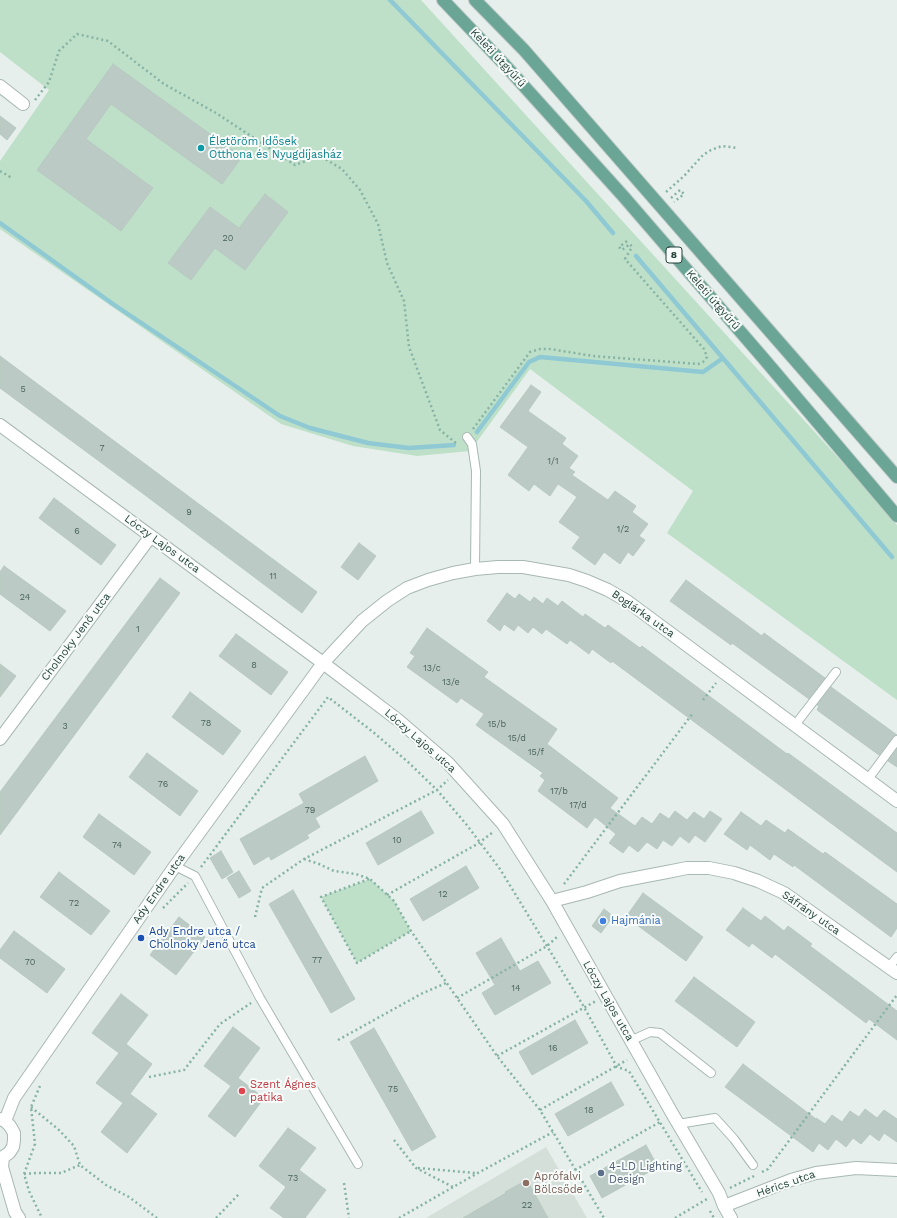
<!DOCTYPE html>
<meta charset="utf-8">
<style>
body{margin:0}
canvas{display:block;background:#e6efeb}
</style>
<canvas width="897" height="1218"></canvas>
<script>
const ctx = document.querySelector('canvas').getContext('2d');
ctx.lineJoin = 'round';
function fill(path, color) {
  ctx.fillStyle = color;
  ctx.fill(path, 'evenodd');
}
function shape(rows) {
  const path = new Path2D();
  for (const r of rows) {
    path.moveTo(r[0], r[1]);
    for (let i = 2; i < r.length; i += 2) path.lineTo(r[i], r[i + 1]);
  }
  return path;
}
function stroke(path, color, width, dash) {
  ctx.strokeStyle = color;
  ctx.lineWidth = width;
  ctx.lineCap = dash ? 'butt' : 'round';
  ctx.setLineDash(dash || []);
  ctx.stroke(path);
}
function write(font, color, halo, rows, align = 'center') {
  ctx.font = font + ' "Work Sans",sans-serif';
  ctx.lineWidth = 4;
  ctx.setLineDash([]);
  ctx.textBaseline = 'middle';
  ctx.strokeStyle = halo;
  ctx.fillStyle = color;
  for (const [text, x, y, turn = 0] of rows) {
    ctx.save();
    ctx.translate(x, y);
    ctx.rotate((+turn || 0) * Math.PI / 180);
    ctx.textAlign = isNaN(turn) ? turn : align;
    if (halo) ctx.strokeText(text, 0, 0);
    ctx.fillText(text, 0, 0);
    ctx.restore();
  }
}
fill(shape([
 [546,1147,587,1218,426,1218]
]), '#d4dfda');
fill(shape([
 [0,0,421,0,853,474,897,525,897,700,667,533,693,491,530,369,470,451,417,456,353,446,281,424,0,229,0,161,49,90,0,52],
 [370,879,394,901,411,931,357,963,321,897]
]), '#bfe0c8');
stroke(shape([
 [390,0,586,201,613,233],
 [0,223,113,304,280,416,310,428,368,443,409,448,454,445],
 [636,256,892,557],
 [477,432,529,362,540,357,703,372,723,358]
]), '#8ec9d4', 4.5);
const building = shape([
 [113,64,242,157,222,184,111,104,86,139,153,188,121,231,37,170,113,64],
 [0,116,16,128,7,140,0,134,0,116],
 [265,194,288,212,245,270,215,248,191,280,168,263,210,207,239,228,265,194],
 [0,356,317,592,302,613,145,495,0,388,0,356],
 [531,385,541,392,528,411,566,438,562,444,578,456,569,468,575,472,572,475,608,500,615,491,636,506,632,512,648,524,639,536,645,540,633,556,628,552,620,564,604,552,595,565,572,548,580,537,559,522,577,497,558,484,550,496,534,484,529,491,508,475,528,447,500,427,531,385],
 [54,498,116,545,101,565,39,518,54,498],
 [359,543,376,556,358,580,341,567,359,543],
 [4,566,66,611,50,631,0,594,0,572,4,566],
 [160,578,180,593,0,835,0,792,160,578],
 [686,580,762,636,764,633,825,678,809,699,732,643,731,645,670,601,686,580],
 [507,593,515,599,519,594,530,602,534,597,543,604,547,598,558,606,562,601,583,617,585,614,605,628,608,625,640,648,642,646,787,754,788,753,897,833,897,872,612,661,611,663,592,649,589,654,570,640,567,644,546,629,542,634,533,627,528,633,518,625,514,631,504,624,500,631,487,621,507,593],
 [427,628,488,672,484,677,557,729,547,744,618,798,610,808,635,826,642,817,652,824,660,813,669,819,675,811,687,820,694,812,704,819,710,811,722,819,705,842,695,835,689,843,680,836,672,846,663,840,657,849,647,842,638,852,629,845,623,853,609,843,616,834,595,817,587,828,538,791,545,780,540,776,543,773,476,725,484,714,461,698,457,703,407,667,415,656,410,653,427,628],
 [236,634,288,672,271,695,219,656,236,634],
 [0,664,16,676,0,697,0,664],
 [831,687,897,735,893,737,879,755,817,710,819,706,817,705,831,687],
 [190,692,241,731,223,755,172,717,190,692],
 [897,749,897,767,888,761,897,749],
 [147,753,198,791,180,816,129,777,147,753],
 [365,756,378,781,315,818,320,827,307,835,309,838,271,860,269,856,254,865,240,839,304,803,299,794,365,756],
 [421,811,434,833,378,865,366,843,421,811],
 [741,812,761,826,766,820,785,833,788,829,823,854,825,852,897,904,897,928,891,937,794,865,793,867,774,854,770,860,750,845,747,850,724,834,741,812],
 [99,814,151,852,134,875,83,837,99,814],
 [221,851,233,872,222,879,210,858,221,851],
 [466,866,479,888,423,921,410,899,466,866],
 [239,871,251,891,239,898,227,878,239,871],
 [59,872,110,911,91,935,40,897,59,872],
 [293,890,355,999,331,1013,269,904,293,890],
 [643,893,703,937,686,961,626,917,643,893],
 [743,908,761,921,765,916,784,931,788,926,812,944,810,946,897,1011,897,1040,869,1019,866,1023,775,954,772,958,752,943,749,947,726,930,743,908],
 [604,909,613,916,601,933,592,926,604,909],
 [179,917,205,937,176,975,150,955,179,917],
 [14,931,65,969,47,993,0,958,0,950,14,931],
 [501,938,520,971,538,961,551,983,495,1015,482,993,495,985,476,953,501,938],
 [694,977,755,1022,737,1047,675,1001,694,977],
 [121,994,148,1015,126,1044,152,1064,130,1094,157,1114,127,1153,101,1132,123,1103,96,1083,119,1053,92,1033,121,994],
 [575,1020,588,1043,532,1075,519,1052,575,1020],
 [233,1027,260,1048,238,1078,264,1098,235,1137,208,1116,231,1086,204,1066,233,1027],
 [374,1028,436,1137,412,1151,350,1042,374,1028],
 [743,1064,816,1119,816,1118,825,1124,832,1115,842,1122,850,1111,859,1117,865,1109,877,1118,884,1110,897,1119,897,1142,884,1133,879,1141,870,1134,861,1144,853,1138,846,1147,836,1139,828,1150,819,1143,813,1152,725,1087,743,1064],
 [611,1082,624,1105,568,1136,555,1114,611,1082],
 [288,1128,316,1148,299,1170,326,1190,305,1218,284,1218,270,1208,286,1187,259,1166,288,1128],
 [646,1145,658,1167,602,1198,590,1176,646,1145],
 [527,1180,548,1218,463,1218,506,1193,505,1192,527,1180]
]);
fill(building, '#bbcac4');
stroke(building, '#b8c9c2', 1);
const service = shape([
 [467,437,472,444,476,471,475,569],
 [795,725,836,672],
 [868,779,897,740],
 [175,866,195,876,260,998,358,1164],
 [889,967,897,957],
 [630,1041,650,1032,660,1033,711,1073],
 [678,1124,715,1118,734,1139,753,1165]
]);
const minor = shape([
 [0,86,23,104],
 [0,425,323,663,398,720,448,763,503,824,552,901,673,1115,719,1193,724,1206,731,1218],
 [0,739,151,536],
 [552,901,587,892,620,881,667,872,687,868,709,868,734,873,758,881,784,893,897,973],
 [5,1121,14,1098,175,866,323,663,362,621,387,601,407,588,428,580,453,573,475,569,498,567,523,567,569,575,587,581,608,590,627,601,897,801],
 [724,1206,791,1180,816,1173,856,1168,897,1170]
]);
const tertiary = shape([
 [0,1119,5,1121,10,1126,14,1133,14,1140,13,1147,9,1153,0,1159],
 [3,1158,2,1167,15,1212,19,1218]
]);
const primary = shape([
 [443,0,504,64,624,197,764,359,897,516],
 [475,0,524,50,897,477]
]);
stroke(service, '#a8b8b2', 10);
stroke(minor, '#a8b8b2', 14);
stroke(tertiary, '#a8b8b2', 14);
stroke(primary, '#c2cac8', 14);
stroke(shape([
 [35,100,49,82,59,51,77,34,108,41,164,84,216,113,295,165,320,156,342,169,360,190,378,224,387,263,404,301,409,347,440,430,457,444],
 [0,171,12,178],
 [666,192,684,176,703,155,711,150,722,146,738,148],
 [671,198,680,190,684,194,674,202],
 [627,241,619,247,622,250,630,244],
 [473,429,530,352,540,349,550,349,593,356,698,364,703,362,707,357,704,349,625,259,632,247,630,244],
 [703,700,716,683],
 [304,859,319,864,334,871,356,874,370,879,394,901,411,931,497,1056,540,1110,604,1218],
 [201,867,328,697,373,732,408,762,437,790,466,824,500,869,584,1007,617,1067,629,1071,702,1192],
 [369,879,321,897,357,963,411,931],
 [564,884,693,713],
 [387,895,479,843,493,832],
 [163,908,188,883],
 [255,917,262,888,304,859,437,790,448,780],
 [457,998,547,946,557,937],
 [338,1040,421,994,446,983],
 [497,1056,596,1001],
 [149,1077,184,1070,220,1024,251,1003],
 [40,1086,31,1107,35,1144,24,1174,29,1191,42,1218],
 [31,1107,59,1130,74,1146,80,1165,106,1185,129,1197,157,1218],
 [540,1110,627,1060],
 [394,1140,416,1168,453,1187],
 [418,1168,475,1173],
 [575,1170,660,1122],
 [762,1172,768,1169,897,995],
 [24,1174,37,1173,61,1173,80,1165],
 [344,1183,349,1218],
 [730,1188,754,1176],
 [710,1211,714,1218],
 [216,1218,239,1194],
 [399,1218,476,1174,553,1132],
 [675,1218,707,1199]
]), '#86b3a5', 2.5, [2, 3]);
stroke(service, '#fff', 8);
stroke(minor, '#fff', 12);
stroke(tertiary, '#fff', 12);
stroke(primary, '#6aa596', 12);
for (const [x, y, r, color] of [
 [201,148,4,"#0f9aa8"],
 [603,921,4,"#3f7fe0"],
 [141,938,4,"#1a4fb4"],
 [242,1091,4,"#e0444e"],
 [601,1173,4,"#5c6f8a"],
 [526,1183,4,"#8d6e63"]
]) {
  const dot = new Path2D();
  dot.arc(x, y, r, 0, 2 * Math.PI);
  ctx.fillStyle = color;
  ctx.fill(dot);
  stroke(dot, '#f7fbf9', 1.5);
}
write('9px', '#4a645c', null, [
 ["20",228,238],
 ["5",23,389],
 ["7",102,448],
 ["1/1",553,461],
 ["9",189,512],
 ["1/2",623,529],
 ["6",77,531],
 ["11",273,576],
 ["24",25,597],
 ["1",138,629],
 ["8",254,665],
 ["13/c",432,668],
 ["13/e",451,682],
 ["78",206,723],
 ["15/b",497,724],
 ["3",65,726],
 ["15/d",517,738],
 ["15/f",536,752],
 ["76",163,784],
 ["17/b",559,791],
 ["17/d",578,805],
 ["79",310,810],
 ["10",397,840],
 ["74",117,845],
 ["12",443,894],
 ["72",74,903],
 ["77",317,960],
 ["70",30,962],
 ["14",516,988],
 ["16",553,1048],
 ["75",393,1089],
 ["18",589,1110],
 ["73",293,1178],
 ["22",527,1205]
]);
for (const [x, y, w] of [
 [674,255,16]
]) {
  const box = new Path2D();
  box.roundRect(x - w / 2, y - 8, w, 16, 3);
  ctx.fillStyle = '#f7fbf9';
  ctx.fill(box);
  stroke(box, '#24423a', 1);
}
write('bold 10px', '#24423a', null, [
 ["8",674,255]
]);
write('11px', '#24423a', '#f7fbf9', [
 ["Keleti útgyűrű",498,58,47],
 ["Keleti útgyűrű",713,300,49],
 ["Lóczy Lajos utca",162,544,36],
 ["Boglárka utca",643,614,35],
 ["Cholnoky Jenő utca",76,637,-53],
 ["Lóczy Lajos utca",420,741,41],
 ["Ady Endre utca",159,889,-55],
 ["Sáfrány utca",811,913,35],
 ["Lóczy Lajos utca",608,1001,60],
 ["Hérics utca",786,1184,-19]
]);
write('11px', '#0d838f', '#f7fbf9', [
 ["Életöröm Idősek",209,142],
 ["Otthona és Nyugdíjasház",209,155]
], 'left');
write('11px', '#366cbe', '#f7fbf9', [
 ["Hajmánia",611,921]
], 'left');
write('11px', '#164399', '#f7fbf9', [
 ["Ady Endre utca /",149,932],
 ["Cholnoky Jenő utca",149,945]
], 'left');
write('11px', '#be3a42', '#f7fbf9', [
 ["Szent Ágnes",250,1085],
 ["patika",250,1098]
], 'left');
write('11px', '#4e5e75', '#f7fbf9', [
 ["4-LD Lighting",609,1167],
 ["Design",609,1180]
], 'left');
write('11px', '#785e54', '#f7fbf9', [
 ["Aprófalvi",534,1177],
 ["Bölcsőde",534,1190]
], 'left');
</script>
